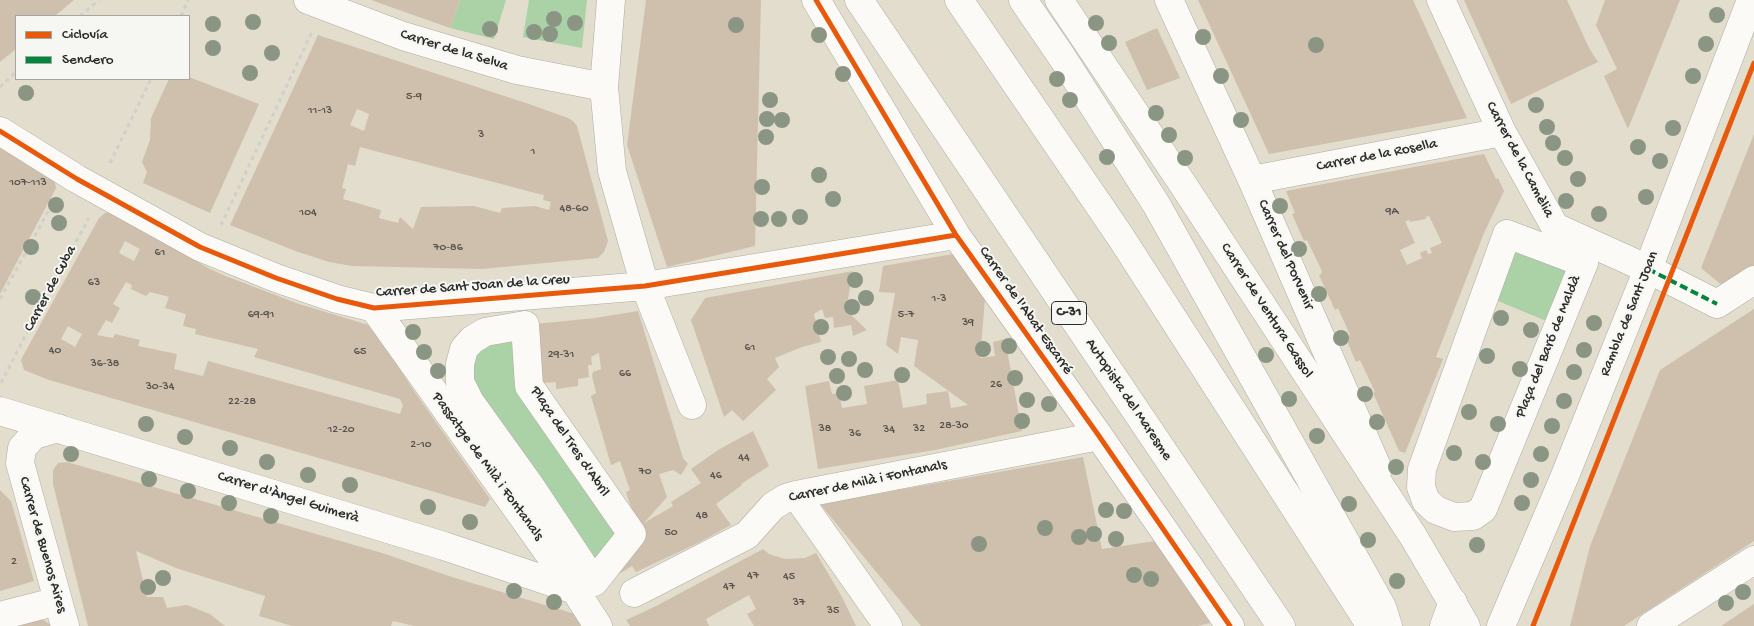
<!DOCTYPE html>
<meta charset="utf-8">
<style>
body{margin:0}
#map{position:relative;width:1754px;height:626px;overflow:hidden;background:#e2ddcc;font-family:"Gochi Hand",sans-serif}
canvas{display:block}
.legend{position:absolute;left:15px;top:15px;width:175px;height:65px;box-sizing:border-box;background:#f6f6f2;border:1px solid #a5a5a2;margin:0;padding:6px 9px;list-style:none;font-size:15px;color:#2b2b2b}
.legend li{display:flex;align-items:center;gap:10px;height:25px}
.legend b{width:25px;border:1px solid #a5a5a2}
</style>
<div id="map">
<canvas width="1754" height="626"></canvas>
<ul class="legend">
<li><b style="height:6px;background:#e8590c"></b>Ciclovía</li>
<li><b style="height:6px;background:#00873e"></b>Sendero</li>
</ul>
</div>
<script>
const ctx = document.querySelector('canvas').getContext('2d');
ctx.lineJoin = 'round';
function fill(path, color) {
  ctx.fillStyle = color;
  ctx.fill(path, 'evenodd');
}
function shape(rows) {
  const path = new Path2D();
  for (const r of rows) {
    path.moveTo(r[0], r[1]);
    for (let i = 2; i < r.length; i += 2) path.lineTo(r[i], r[i + 1]);
  }
  return path;
}
function stroke(path, color, width, dash) {
  ctx.strokeStyle = color;
  ctx.lineWidth = width;
  ctx.lineCap = dash ? 'butt' : 'round';
  ctx.setLineDash(dash || []);
  ctx.stroke(path);
}
function write(font, color, halo, rows, align = 'center') {
  ctx.font = font + ' "Gochi Hand",sans-serif';
  ctx.lineWidth = 4;
  ctx.setLineDash([]);
  ctx.textBaseline = 'middle';
  ctx.strokeStyle = halo;
  ctx.fillStyle = color;
  for (const [text, x, y, turn = 0] of rows) {
    ctx.save();
    ctx.translate(x, y);
    ctx.rotate((+turn || 0) * Math.PI / 180);
    ctx.textAlign = isNaN(turn) ? turn : align;
    if (halo) ctx.strokeText(text, 0, 0);
    ctx.fillText(text, 0, 0);
    ctx.restore();
  }
}
fill(shape([
 [460,0,506,0,494,39,450,28],
 [529,0,587,0,582,48,523,37],
 [1509,236,1581,264,1556,325,1486,296],
 [519,335,523,397,625,537,596,571,472,397,468,352]
]), '#abd2a6');
fill(shape([
 [0,0,74,0,55,16,16,16,16,49,0,62],
 [371,0,460,0,450,28],
 [646,0,761,0,755,246,667,267,627,145],
 [1198,0,1413,0,1467,118,1269,154],
 [1464,0,1567,0,1589,48,1598,62,1511,104],
 [1605,0,1680,0,1628,129,1604,76,1617,69,1596,25],
 [1157,28,1180,78,1147,90,1125,42],
 [318,35,529,104,568,118,573,121,577,126,608,241,604,252,598,258,482,269,352,266,329,262,298,252,230,225],
 [357,109,369,114,364,131,350,125],
 [360,147,539,194,544,195,543,200,551,202,549,210,535,206,502,208,500,213,474,206,421,207,413,229,400,217,398,223,379,218,381,210,343,199,346,189,342,188,348,164,355,166],
 [189,77,259,104,210,213,143,183,147,172,142,162,150,140,151,118,169,79,189,79],
 [1754,134,1754,265,1723,286,1701,268],
 [0,144,54,178,56,188,0,294],
 [1484,154,1496,179,1498,178,1504,191,1484,233,1436,357,1443,359,1405,453,1399,451,1373,393,1375,392,1360,360,1356,362,1346,339,1350,335,1338,308,1335,310,1319,275,1322,273,1321,269,1307,240,1304,241,1292,214,1295,213,1286,191],
 [1429,216,1442,243,1430,248,1432,253,1428,254,1426,250,1420,253,1422,258,1407,265,1400,250,1415,243,1405,221,1410,220,1410,222,1426,219,1426,217],
 [111,212,116,214,208,268,223,275,299,304,372,326,414,391,490,499,485,507,381,476,49,380,24,370,21,360,23,356,99,218,105,213],
 [125,241,140,249,134,261,119,253],
 [126,282,132,285,131,289,146,296,150,292,169,297,165,308,186,314,183,326,196,329,195,334,258,349,254,357,400,399,403,405,400,414,208,361,203,376,174,369,177,354,138,346,140,340,115,334,113,338,97,335,106,320,112,323,120,308,113,304],
 [68,326,82,334,75,347,61,339],
 [959,253,986,287,980,358,995,356,993,342,1005,339,1022,431,935,450,818,469,805,386,829,381,832,394,839,393,842,408,867,404,864,386,898,380,903,408,927,404,926,394,948,391,951,408,968,405,914,366,918,340,901,337,898,354,886,345,895,293,879,292,883,266],
 [853,271,846,310,867,330,853,336,851,325,834,328,833,317,825,318,822,309,814,314,821,342,802,347,775,358,779,367,767,379,776,390,743,421,732,410,724,417,691,320,705,298],
 [1754,309,1754,541,1624,626,1570,626,1590,546,1660,370],
 [638,311,683,458,688,464,681,475,673,470,659,474,667,497,644,523,673,506,671,502,701,483,691,469,718,450,753,431,769,466,741,484,742,485,716,504,731,525,698,543,636,572,632,566,609,580,638,529,626,492,630,490,620,461,611,465,591,396,596,393,592,376,593,372,601,369,599,353,591,357,592,365,588,365,589,377,578,379,578,386,556,389,556,382,529,384,525,325,595,318],
 [1083,457,1102,549,1155,541,1214,622,1198,626,921,626,820,504],
 [67,462,382,553,452,577,575,614,584,626,414,626,393,621,391,626,292,626,259,616,265,596,176,568,136,551,147,597,163,597,167,608,187,605,210,614,225,626,88,626,53,484,53,470,58,463],
 [0,490,11,501,34,581,0,591],
 [763,549,769,554,785,559,805,558,816,553,842,597,856,626,754,626,747,614,756,609,749,595,706,619,709,626,630,626,626,620,656,606],
 [1754,604,1754,626,1721,626],
 [42,619,52,626,19,626,19,625]
]), '#cfc0ad');
const pedestrian = shape([
 [1507,234,1584,263,1483,509,1473,516,1454,517,1436,510,1426,501,1421,487,1422,469,1507,234],
 [525,325,529,386,632,534,594,582,531,487,470,402,460,382,460,364,464,349,472,340,485,332,525,325]
]);
const minor = shape([
 [308,0,403,36,517,70,604,87],
 [611,0,604,87,612,171,645,286,692,405],
 [816,0,956,235,1099,436,1230,626],
 [1169,0,1252,180,1378,469],
 [1441,0,1502,132,1555,227,1648,269,1717,304,1754,280],
 [0,131,77,179,200,247,276,278,337,299,374,308,645,286,956,235],
 [1252,180,1502,132],
 [374,308,575,590,598,626],
 [0,411,444,546,575,590],
 [58,428,34,435,22,448,20,463,65,626],
 [796,495,888,626],
 [634,593,747,535,773,506,786,498,796,495,1099,436],
 [0,616,58,601],
 [1444,626,1453,602],
 [1501,626,1564,478,1648,269,1751,0],
 [1651,626,1754,560]
]);
const tertiary = shape([
 [1059,0,1182,183,1413,536,1466,626]
]);
const motorway = shape([
 [859,0,1281,626],
 [959,0,1120,236,1371,626],
 [1023,0,1062,57,1156,204,1382,607,1388,626]
]);
stroke(pedestrian, '#aeaca1', 29);
stroke(minor, '#aeaca1', 29);
stroke(tertiary, '#aeaca1', 29);
stroke(motorway, '#aeaca1', 29);
stroke(shape([
 [80,16,99,0],
 [181,16,188,0],
 [0,87,16,72],
 [110,163,151,79],
 [221,225,312,32],
 [0,299,55,199],
 [1,383,42,303,89,218]
]), '#d1cfcb', 3, [4, 4]);
stroke(pedestrian, '#fbfaf7', 28);
stroke(minor, '#fbfaf7', 28);
stroke(tertiary, '#fbfaf7', 28);
stroke(motorway, '#fbfaf7', 28);
stroke(shape([
 [1648,269,1717,304]
]), '#00873e', 4, [8, 4]);
stroke(shape([
 [816,0,956,235,1099,436,1230,626],
 [0,131,77,179,200,247,276,278,337,299,374,308,645,286,956,235],
 [1533,626,1754,63]
]), '#e8590c', 5);
ctx.fillStyle = '#8b9583';
for (const [x, y] of [
 [1717,15],
 [554,19],
 [253,22],
 [575,23],
 [1096,23],
 [213,24],
 [736,25],
 [490,29],
 [534,32],
 [550,34],
 [819,35],
 [1203,37],
 [1109,43],
 [1706,44],
 [1316,45],
 [213,48],
 [272,53],
 [250,73],
 [843,74],
 [1221,76],
 [1693,76],
 [1057,79],
 [26,93],
 [770,100],
 [1070,100],
 [1536,105],
 [1156,113],
 [767,119],
 [782,120],
 [1241,120],
 [1547,127],
 [1673,128],
 [1169,135],
 [766,137],
 [1553,143],
 [1638,147],
 [1107,157],
 [1185,158],
 [1565,158],
 [1660,161],
 [819,175],
 [1578,179],
 [762,187],
 [1646,197],
 [833,199],
 [1566,201],
 [56,205],
 [1280,206],
 [1599,214],
 [800,217],
 [761,219],
 [779,219],
 [59,223],
 [31,247],
 [1299,249],
 [855,280],
 [1319,294],
 [33,297],
 [866,298],
 [852,307],
 [1501,318],
 [1594,323],
 [821,327],
 [1531,330],
 [413,332],
 [1341,338],
 [1009,346],
 [983,349],
 [1584,350],
 [424,352],
 [1266,355],
 [1487,356],
 [828,357],
 [849,359],
 [1520,369],
 [865,370],
 [438,371],
 [1574,372],
 [902,375],
 [837,376],
 [1015,378],
 [844,393],
 [1365,394],
 [1289,399],
 [1027,400],
 [1564,401],
 [1049,404],
 [1469,412],
 [1022,421],
 [1377,422],
 [146,424],
 [1498,424],
 [1552,426],
 [1317,436],
 [185,437],
 [230,448],
 [1454,453],
 [71,454],
 [1541,454],
 [267,462],
 [1483,462],
 [1396,467],
 [308,475],
 [149,479],
 [1531,480],
 [350,485],
 [188,491],
 [229,503],
 [1522,503],
 [1349,504],
 [428,507],
 [1106,510],
 [1124,511],
 [271,516],
 [470,522],
 [1045,528],
 [1094,534],
 [1079,537],
 [1116,539],
 [1368,540],
 [979,544],
 [1477,545],
 [1134,575],
 [163,578],
 [1151,579],
 [1397,581],
 [148,587],
 [514,591],
 [1743,592],
 [554,602],
 [1726,603]
]) {
  ctx.beginPath();
  ctx.arc(x, y, 8, 0, 2 * Math.PI);
  ctx.fill();
}
write('12px', '#54504c', null, [
 ["5-9",414,97],
 ["11-13",320,111],
 ["3",481,135],
 ["1",533,152],
 ["107-113",28,183],
 ["48-60",574,209],
 ["9A",1392,212],
 ["104",308,213],
 ["70-86",448,248],
 ["61",160,253],
 ["63",94,283],
 ["1-3",939,299],
 ["69-91",261,315],
 ["5-7",906,315],
 ["39",968,323],
 ["61",750,348],
 ["40",55,351],
 ["65",360,352],
 ["29-31",561,355],
 ["36-38",105,364],
 ["66",625,374],
 ["26",996,385],
 ["30-34",160,387],
 ["22-28",242,402],
 ["28-30",954,426],
 ["38",825,429],
 ["32",919,429],
 ["12-20",341,430],
 ["34",889,430],
 ["36",855,434],
 ["2-10",421,445],
 ["44",744,458],
 ["70",645,472],
 ["46",716,476],
 ["48",702,516],
 ["50",671,533],
 ["2",14,562],
 ["47",753,576],
 ["45",789,577],
 ["47",729,587],
 ["37",799,603],
 ["35",833,611]
]);
for (const [x, y, w] of [
 [1069,313,35]
]) {
  const box = new Path2D();
  box.roundRect(x - w / 2, y - 11.5, w, 23, 4);
  ctx.fillStyle = '#f6f6f2';
  ctx.fill(box);
  stroke(box, '#2b2b2b', 1);
}
write('bold 14px', '#2b2b2b', null, [
 ["C-31",1069,313]
]);
write('15px', '#2b2b2b', '#f6f6f2', [
 ["Carrer de la Selva",454,51,17],
 ["Carrer de la Rosella",1377,156,-11],
 ["Carrer de la Camèlia",1519,160,62],
 ["Carrer del Porvenir",1285,255,66],
 ["Carrer de Sant Joan de la Creu",473,287,-4],
 ["Carrer de Cuba",51,289,-62],
 ["Carrer de l'Abat Escarré",1025,311,55],
 ["Carrer de Ventura Gassol",1266,311,57],
 ["Rambla de Sant Joan",1630,314,-68],
 ["Plaça del Baró de Maldà",1549,347,-68],
 ["Autopista del Maresme",1128,400,56],
 ["Plaça del Tres d'Abril",569,442,56],
 ["Passatge de Milà i Fontanals",487,467,54],
 ["Carrer de Milà i Fontanals",868,482,-12],
 ["Carrer d'Àngel Guimerà",288,498,17],
 ["Carrer de Buenos Aires",42,545,74]
]);
</script>
